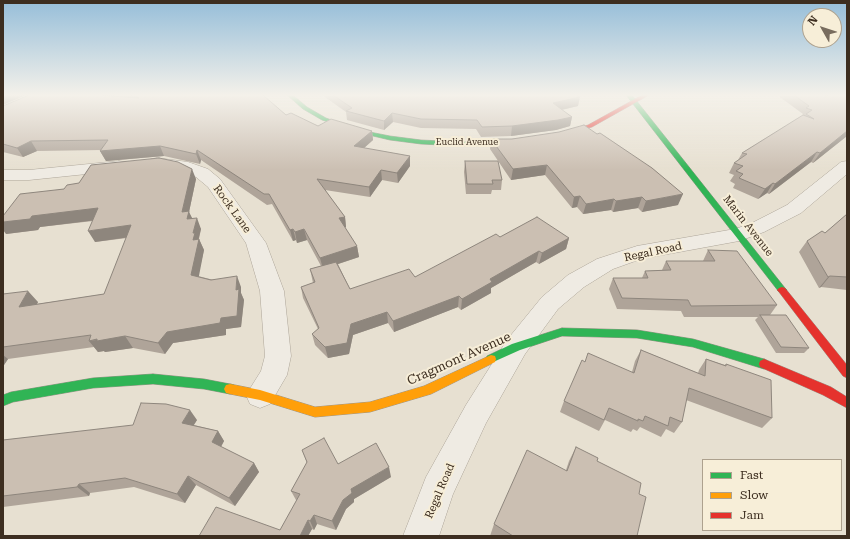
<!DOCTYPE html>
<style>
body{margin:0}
#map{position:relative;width:850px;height:539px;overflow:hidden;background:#e7e0d1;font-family:"Roboto Serif",serif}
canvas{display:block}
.frame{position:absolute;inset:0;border:4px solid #3d2e20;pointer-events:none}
.legend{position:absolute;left:702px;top:459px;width:140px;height:72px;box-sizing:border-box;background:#f7eed8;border:1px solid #ada18e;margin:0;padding:5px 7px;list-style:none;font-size:12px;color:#3d2e20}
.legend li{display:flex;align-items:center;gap:8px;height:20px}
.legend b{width:20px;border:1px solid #ada18e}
.north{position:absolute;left:802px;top:8px;width:40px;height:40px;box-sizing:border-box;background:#f7eed8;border:1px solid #ada18e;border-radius:50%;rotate:309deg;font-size:11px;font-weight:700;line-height:16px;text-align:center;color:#3d2e20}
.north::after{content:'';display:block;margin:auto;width:14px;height:18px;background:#786c5e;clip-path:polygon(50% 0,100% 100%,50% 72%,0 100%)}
</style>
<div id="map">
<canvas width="850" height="539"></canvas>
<div class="frame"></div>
<ul class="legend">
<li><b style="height:5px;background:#30b455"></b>Fast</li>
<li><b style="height:5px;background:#ff9f0a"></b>Slow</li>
<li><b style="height:5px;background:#e5322d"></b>Jam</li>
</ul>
<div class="north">N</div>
</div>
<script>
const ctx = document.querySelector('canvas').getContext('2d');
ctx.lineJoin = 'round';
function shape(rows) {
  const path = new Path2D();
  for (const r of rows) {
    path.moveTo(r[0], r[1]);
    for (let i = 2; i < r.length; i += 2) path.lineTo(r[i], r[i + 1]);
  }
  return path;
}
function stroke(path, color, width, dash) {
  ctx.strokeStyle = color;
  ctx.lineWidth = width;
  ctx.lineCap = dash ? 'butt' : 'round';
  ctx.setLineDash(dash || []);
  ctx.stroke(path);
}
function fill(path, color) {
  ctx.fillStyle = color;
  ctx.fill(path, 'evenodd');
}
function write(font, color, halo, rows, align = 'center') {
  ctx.font = font + ' "Roboto Serif",serif';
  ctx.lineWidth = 4;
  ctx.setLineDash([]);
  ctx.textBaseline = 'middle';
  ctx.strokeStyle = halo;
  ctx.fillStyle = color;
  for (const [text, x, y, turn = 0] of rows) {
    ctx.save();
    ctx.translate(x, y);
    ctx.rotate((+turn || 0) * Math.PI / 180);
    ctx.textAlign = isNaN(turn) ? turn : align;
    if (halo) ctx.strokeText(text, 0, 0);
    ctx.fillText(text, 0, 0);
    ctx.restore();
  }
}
const street = shape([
 [157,158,188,162,208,169,220,179,266,243,284,291,291,356,287,375,270,404,260,408,250,404,246,395,261,371,265,356,260,291,246,243,208,187,196,177,184,172,151,167,149,163,151,159,157,158],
 [119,161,125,162,127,166,125,170,29,180,3,180,3,170,29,170,119,161],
 [847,161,847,174,801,213,764,232,739,241,641,259,613,269,584,287,558,309,525,354,486,423,453,494,439,536,403,536,426,477,466,405,507,340,542,297,568,275,597,259,637,246,735,229,750,224,787,205,841,162,847,161]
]);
const fast = shape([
 [287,95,293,95,307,107,326,118,360,130,390,136,421,140,462,142,519,139,522,141,519,143,462,146,421,144,390,140,356,132,322,120,303,109,287,95],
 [626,95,632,95,785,288,787,290,785,292,779,292,626,95],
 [562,328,637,330,693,339,764,359,768,361,769,364,768,367,764,369,693,347,637,338,562,336,520,350,491,363,487,362,486,359,487,356,512,344,562,328],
 [153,374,204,379,230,384,234,385,236,389,234,393,230,394,204,389,153,384,93,388,13,402,3,406,3,395,11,392,93,378,153,374]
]);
const slow = shape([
 [491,355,495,356,496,359,495,362,431,394,370,412,315,417,260,400,230,394,226,393,224,389,226,385,230,384,260,390,315,407,370,402,424,386,491,355]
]);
const jam = shape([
 [642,95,649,95,592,127,557,137,554,135,588,125,642,95],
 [782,287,785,288,847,365,847,378,843,376,779,292,777,290,779,288,782,287],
 [764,359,831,387,847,397,847,408,823,395,760,367,759,364,760,361,764,359]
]);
stroke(street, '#ada599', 1);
stroke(fast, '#9c958a', 1);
stroke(slow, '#9c958a', 1);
stroke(jam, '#9c958a', 1);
fill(street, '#efebe3');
fill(fast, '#30b455');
fill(slow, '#ff9f0a');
fill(jam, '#e5322d');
fill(shape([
 [117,95,263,95,286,115,318,126,372,131,373,140,364,148,410,156,410,166,398,183,382,180,370,197,325,190,345,217,346,227,345,228,357,246,359,257,338,264,350,289,415,277,500,237,569,238,566,249,539,264,536,262,491,288,491,293,461,310,458,307,394,332,388,323,353,335,349,354,328,358,315,345,312,334,318,329,303,298,301,287,313,283,310,269,321,266,307,240,297,243,296,240,293,241,272,204,267,205,201,160,200,164,164,156,106,161,100,151,102,150,37,151,23,157,3,152,3,106,121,97],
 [322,95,579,95,578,106,562,110,572,117,570,126,556,130,511,136,481,137,476,129,421,128,393,122,384,130,347,120,346,112],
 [777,95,825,95,826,96,847,95,847,136,813,163,811,162,769,194,767,193,758,199,733,188,735,184,730,181,734,175,729,173,734,163,738,160,742,153,802,116,803,114],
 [491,139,678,205,642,212,638,208,613,212,611,210,583,214,577,207,572,208,545,175,511,180,490,149],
 [465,161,502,180,501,190,492,190,491,194,466,194,464,172],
 [196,179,189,212,192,218,201,229,199,239,204,250,198,276,241,287,241,293,244,300,241,327,226,329,226,335,173,343,165,354,133,348,105,352,104,351,98,352,94,347,8,359,4,365,3,365,3,294,38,302,37,304,104,294,127,238,95,242,93,221,40,227,38,230,6,234,64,189],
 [847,214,847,290,821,287,819,288,799,252,807,241,825,233],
 [708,250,777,305,770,315,809,348,804,353,776,353,755,320,758,317,684,317,681,311,617,309,609,289,613,278,642,278,645,271,662,270,666,261,703,261],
 [641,350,698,373,699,370,706,359,725,365,726,364,772,418,762,428,686,400,682,422,674,433,666,429,661,437,640,427,637,431,633,429,631,432,605,420,599,431,560,412,564,401,585,362,632,372,635,361],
 [197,420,194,425,218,431,224,441,221,447,254,463,259,472,235,506,196,485,185,503,134,487,90,493,89,496,3,507,3,440],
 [576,447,597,461,639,494,637,536,490,536,494,524,566,470,569,461],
 [302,450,338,464,391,477,354,499,354,502,346,509,336,530,317,524,314,530,312,529,308,536,199,536,280,530,297,500,296,500,291,491,307,463]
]), '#afa499');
fill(shape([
 [3,95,24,95,24,96,3,105],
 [576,95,579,95,578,98,580,97,578,106,551,112,553,103],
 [392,113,393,122,384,130,384,121],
 [572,117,570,126,556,130,511,136,512,126],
 [372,131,373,140,355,156,354,146],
 [847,131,847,136,813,163,820,153],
 [31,141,37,151,23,157,17,148],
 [160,146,164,156,106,161,100,151],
 [197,150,201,160,200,164,196,154],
 [817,152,811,162,769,194,775,184],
 [410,156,410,166,398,183,397,173],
 [547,165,545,175,511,180,513,169],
 [192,169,196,179,189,212,194,222,192,230,182,212],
 [381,170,382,180,370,197,369,187],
 [773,183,767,193,758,199,765,189],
 [683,194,678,205,642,212,646,201],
 [580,196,577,207,572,208,574,197],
 [642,197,638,208,613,212,616,201],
 [614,199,611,210,583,214,586,204],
 [98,208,105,219,40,227,38,230,6,234,3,230,3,222,32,216],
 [345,217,346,227,340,229,339,218],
 [197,218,201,229,198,241,199,239,204,250,197,286,191,275,193,233],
 [131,225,137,236,95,242,88,231],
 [293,229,296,240,293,241,290,230],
 [304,229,307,240,297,243,295,232],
 [569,238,566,249,539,264,542,253],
 [357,246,359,257,323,269,320,258],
 [539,251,536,262,491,288,491,293,461,310,462,299,490,279],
 [237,276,241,287,241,293,244,300,241,327,226,329,226,335,173,343,165,354,158,343,167,332,221,318,236,290],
 [830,276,821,287,819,288,828,277],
 [28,291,38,302,29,318,19,307],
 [459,296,458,307,394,332,393,321],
 [387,312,388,323,353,335,349,354,328,358,325,347,351,324],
 [125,336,133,348,105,352,104,351,98,352,89,341],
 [3,355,8,359,4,365,3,364],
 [190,410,197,420,189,432,182,423],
 [218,431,224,441,218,452,212,442],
 [254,463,259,472,235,506,229,498],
 [389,467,391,477,354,499,354,502,346,509,336,530,332,521,343,500,351,489],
 [188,476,196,485,185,503,177,494],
 [79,484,90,493,89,496,77,487],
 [314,515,317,524,314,530,310,521],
 [308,520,312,529,308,536,300,536]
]), '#8e867d');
const building = shape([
 [29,95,101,95,139,98,131,95,263,95,286,115,291,113,318,126,331,119,372,131,354,146,410,156,397,173,381,170,369,187,317,179,345,217,339,218,357,246,320,258,304,229,295,232,293,229,290,230,269,194,264,194,197,150,196,154,160,146,100,151,108,140,31,141,17,148,3,144,3,106,29,95],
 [333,95,576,95,580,97,553,103,572,117,558,120,512,126,482,127,477,120,421,119,392,113,384,121,346,111,352,108,333,95],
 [794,95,825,95,826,96,828,95,847,95,847,131,820,153,817,152,775,184,773,183,765,189,739,178,743,174,736,171,743,166,734,163,747,154,742,153,803,115,814,119,806,114,812,110,806,108,809,106,794,95],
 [584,125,597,134,600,133,652,168,683,194,646,201,642,197,616,201,614,199,586,204,580,196,574,197,547,165,513,169,491,139,512,139,559,132,584,125],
 [159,158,178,162,192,169,182,212,189,211,187,219,197,218,193,233,195,233,193,240,199,239,191,275,211,280,237,276,236,290,239,289,237,316,221,318,220,323,167,332,158,343,125,336,97,341,97,339,89,341,91,335,3,347,3,294,28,291,19,307,104,294,131,225,88,231,98,208,32,216,30,219,3,222,3,216,20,194,64,189,67,185,79,183,91,165,159,158],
 [465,161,498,161,502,180,492,180,493,184,467,184,465,161],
 [847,214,847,264,846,264,847,265,847,277,830,276,828,277,807,241,822,231,825,233,847,214],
 [537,217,569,238,542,253,539,251,490,279,492,282,462,299,459,296,393,321,387,312,351,324,347,343,325,347,312,334,319,328,301,287,315,282,310,269,336,262,350,289,409,269,415,277,496,234,500,237,537,217],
 [708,250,737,251,777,305,691,306,688,300,622,298,613,278,648,278,645,271,671,270,666,261,715,261,708,250],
 [760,315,786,315,809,348,781,347,760,315],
 [641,350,705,376,706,359,726,366,726,364,771,380,772,418,689,388,682,422,670,417,668,426,645,416,643,421,638,419,638,421,609,408,604,420,564,401,582,360,585,362,588,353,634,373,641,350],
 [141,403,166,404,190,410,182,423,218,431,212,442,254,463,229,498,188,476,177,494,125,478,79,484,77,487,3,496,3,440,133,425,141,403],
 [324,438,338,464,376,443,389,467,351,489,352,493,343,500,332,521,314,515,310,521,308,520,300,536,199,536,216,507,280,530,300,494,291,491,307,462,302,450,324,438],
 [576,447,598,458,597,461,641,483,639,494,646,497,637,536,513,536,494,524,527,450,567,471,576,447]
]);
fill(building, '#cbbfb2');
stroke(building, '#8e867d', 1);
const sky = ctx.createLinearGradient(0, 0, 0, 170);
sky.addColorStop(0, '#96bed9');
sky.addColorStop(0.56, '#f4f1ea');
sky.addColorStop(1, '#f4f1ea00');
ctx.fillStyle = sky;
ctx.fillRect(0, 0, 850, 170);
write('9px', '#3d2e20', '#f7eed8', [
 ["Euclid Avenue",467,142]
]);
write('11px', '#3d2e20', '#f7eed8', [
 ["Rock Lane",232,209,54],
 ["Marin Avenue",748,226,52],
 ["Regal Road",653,252,-12],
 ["Regal Road",440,491,-67]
]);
write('13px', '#3d2e20', '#f7eed8', [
 ["Cragmont Avenue",459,359,-24]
]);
</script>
